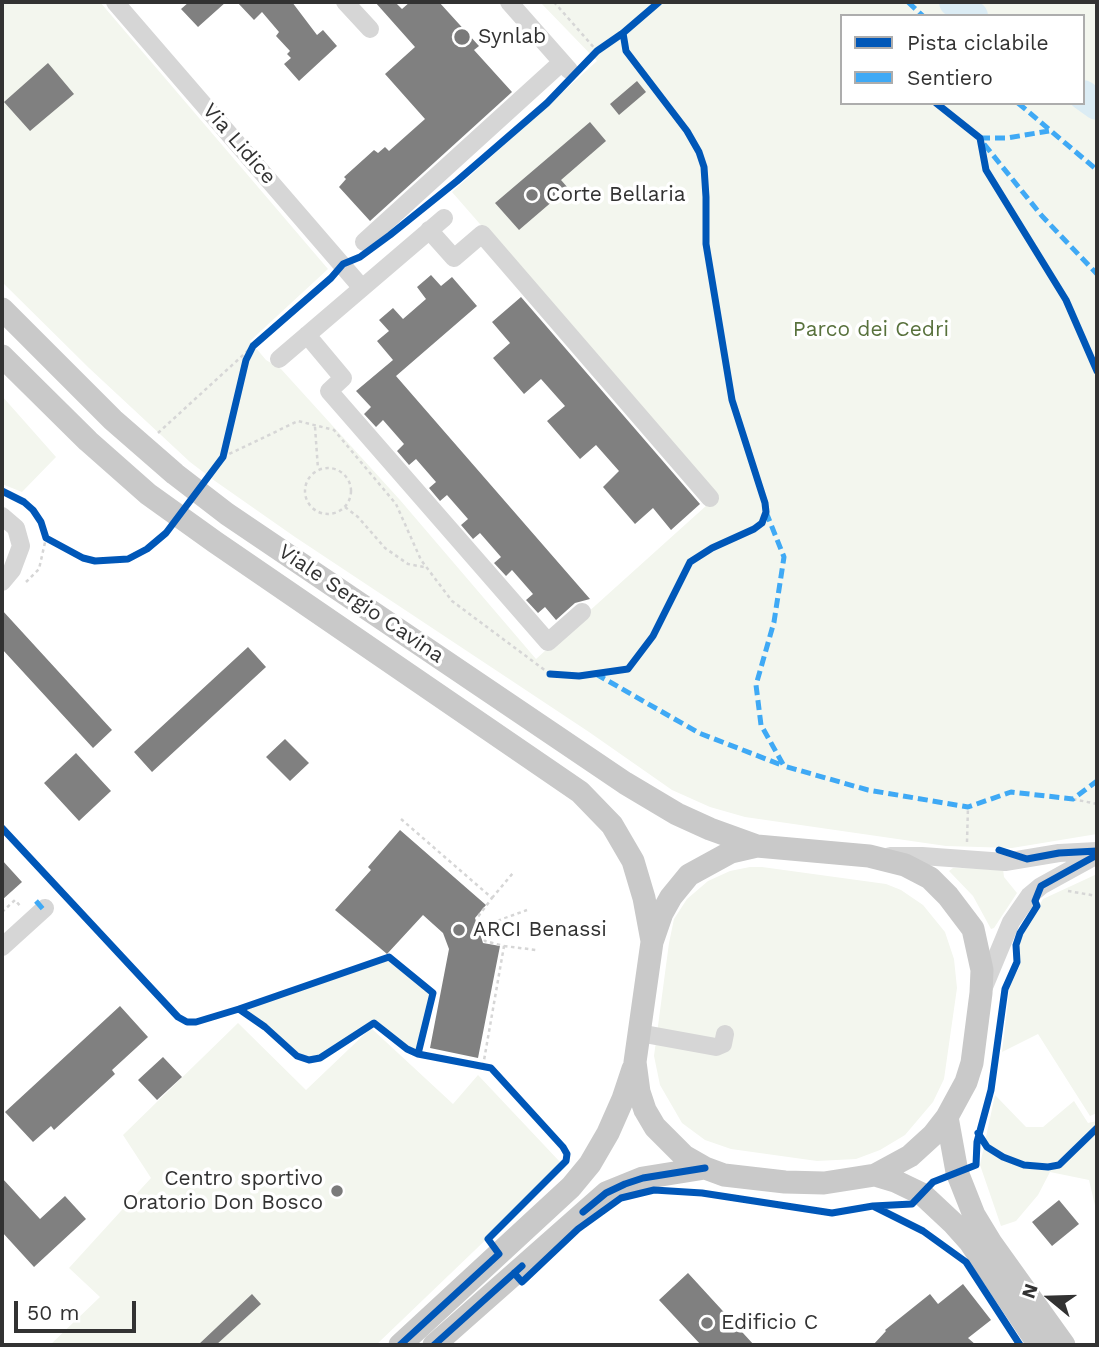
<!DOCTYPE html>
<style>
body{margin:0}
#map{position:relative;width:1099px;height:1347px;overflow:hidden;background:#fff;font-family:"Work Sans",sans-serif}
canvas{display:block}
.frame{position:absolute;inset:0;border:4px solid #323232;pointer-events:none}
.legend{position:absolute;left:840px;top:14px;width:245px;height:91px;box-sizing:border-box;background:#fff;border:2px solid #adadad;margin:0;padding:9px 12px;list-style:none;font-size:21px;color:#323232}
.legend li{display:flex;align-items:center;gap:14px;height:35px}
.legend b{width:35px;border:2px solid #adadad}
.north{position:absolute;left:1015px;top:1263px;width:70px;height:70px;-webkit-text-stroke:5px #fff;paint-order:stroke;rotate:289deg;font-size:19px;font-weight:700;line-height:28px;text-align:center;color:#323232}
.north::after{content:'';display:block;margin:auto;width:24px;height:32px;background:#323232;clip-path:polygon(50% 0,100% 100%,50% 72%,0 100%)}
.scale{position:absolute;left:14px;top:1301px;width:122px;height:32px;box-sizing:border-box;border:4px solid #323232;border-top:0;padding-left:9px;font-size:21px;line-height:24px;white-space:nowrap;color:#323232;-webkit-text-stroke:5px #fff;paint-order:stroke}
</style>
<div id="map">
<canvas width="1099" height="1347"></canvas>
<div class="frame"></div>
<ul class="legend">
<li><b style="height:9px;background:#0057b8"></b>Pista ciclabile</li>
<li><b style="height:9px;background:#3fa9f5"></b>Sentiero</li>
</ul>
<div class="north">N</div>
<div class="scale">50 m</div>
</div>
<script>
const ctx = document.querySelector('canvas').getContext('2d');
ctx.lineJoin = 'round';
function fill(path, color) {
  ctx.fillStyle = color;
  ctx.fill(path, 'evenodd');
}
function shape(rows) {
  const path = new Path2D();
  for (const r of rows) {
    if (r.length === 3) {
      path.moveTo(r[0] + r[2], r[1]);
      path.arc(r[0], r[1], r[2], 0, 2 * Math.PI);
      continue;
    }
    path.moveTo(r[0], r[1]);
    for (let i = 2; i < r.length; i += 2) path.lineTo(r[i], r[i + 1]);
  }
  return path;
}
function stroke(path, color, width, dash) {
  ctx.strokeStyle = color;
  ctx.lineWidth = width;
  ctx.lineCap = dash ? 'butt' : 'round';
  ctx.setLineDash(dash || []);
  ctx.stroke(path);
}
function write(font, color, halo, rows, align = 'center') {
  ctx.font = font + ' "Work Sans",sans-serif';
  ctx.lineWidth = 7;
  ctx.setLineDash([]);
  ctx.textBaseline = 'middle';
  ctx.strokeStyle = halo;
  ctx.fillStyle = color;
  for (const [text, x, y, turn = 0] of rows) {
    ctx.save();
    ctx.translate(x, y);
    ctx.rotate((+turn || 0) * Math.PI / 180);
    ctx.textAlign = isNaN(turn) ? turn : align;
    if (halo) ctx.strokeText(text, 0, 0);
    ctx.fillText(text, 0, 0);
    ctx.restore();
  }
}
fill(shape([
 [2,2,100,2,328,269,250,341,266,360,281,369,400,500,536,659,717,496,452,192,597,61,540,2,1097,2,1097,834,1012,848,946,846,745,817,710,807,672,790,589,732,295,537,215,481,190,462,89,368,2,282],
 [842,16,1083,16,1083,103,842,103],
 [2,396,56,457,22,492,2,484],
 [750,867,762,867,886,884,901,890,923,905,945,932,954,959,957,988,944,1079,933,1102,905,1135,880,1150,856,1159,817,1161,731,1149,705,1140,682,1123,660,1085,654,1056,669,943,674,919,687,899,708,881,730,871],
 [953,868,1003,869,1004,877,1017,893,994,928,991,929,973,896,949,871],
 [1097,874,1097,1113,1090,1116,1038,1034,1002,1052,1010,984,1020,966,1020,940,1043,899],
 [389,957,433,993,418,1054,407,1049,383,1028,374,1023,320,1058,309,1060,297,1056,265,1027,239,1009],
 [238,1023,306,1090,371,1028,453,1104,478,1075,560,1162,523,1204,376,1345,50,1345,100,1297,69,1268,151,1178,123,1135],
 [995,1095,1026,1127,1043,1127,1074,1101,1088,1123,1097,1121,1097,1214,1089,1180,1050,1172,1038,1195,1016,1221,1001,1226,980,1165]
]), '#f3f6ee');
stroke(shape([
 [954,2,973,16],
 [1083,95,1097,105]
]), '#dbecf4', 30);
fill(shape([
 [189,2,226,2,198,27,181,9],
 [237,2,292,2,317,35,323,30,337,46,299,81,284,64,291,58,287,54,290,51,276,36,279,32,262,12,254,20],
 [375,2,395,2,402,9,410,2,439,2,479,46,474,50,512,92,370,221,339,187,346,179,344,177,374,150,378,153,385,147,389,151,425,119,385,74,415,47],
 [48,63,74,94,30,131,4,102],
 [637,81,646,92,619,115,610,104],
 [590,122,606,141,561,180,568,188,519,230,495,203],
 [431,275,441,286,452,277,477,306,396,376,590,599,575,603,556,620,545,607,538,613,526,600,533,594,512,570,506,576,494,563,501,557,480,533,473,539,461,525,468,519,447,495,440,501,429,488,436,482,416,459,409,465,397,451,404,444,383,420,376,427,364,414,371,407,356,391,393,360,377,341,389,331,379,320,393,308,403,319,426,299,417,287],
 [521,297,700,504,671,530,653,508,635,524,603,487,619,471,596,445,580,459,547,421,565,406,541,379,524,394,493,358,510,343,492,322],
 [2,610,112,730,93,748,2,649],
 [248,647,266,667,152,772,134,752],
 [285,739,309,763,290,781,266,757],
 [76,753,111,791,79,821,44,783],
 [400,830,486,905,475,918,483,943,500,946,478,1058,430,1048,449,949,443,933,423,915,387,954,335,910,371,870,368,867],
 [2,860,22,882,2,900],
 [120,1006,148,1037,112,1070,115,1074,54,1130,51,1126,33,1142,5,1112],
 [163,1057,182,1077,157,1100,138,1080],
 [2,1178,40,1219,65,1196,86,1219,34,1267,2,1232],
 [1059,1200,1079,1224,1052,1246,1032,1222],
 [688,1273,754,1345,701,1345,659,1300],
 [963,1284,991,1320,968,1338,976,1345,873,1345,886,1331,885,1330,930,1294,938,1304],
 [252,1294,261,1304,216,1345,198,1345]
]), '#808080');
stroke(shape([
 [554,2,597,51],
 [315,427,318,469],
 [158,433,253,346],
 [223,457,298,421,334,430,396,504,421,560,452,601,550,674],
 [328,491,23],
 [345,507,358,517,385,548,408,564,424,567],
 [26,582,39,569,46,538],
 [1073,799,1097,804],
 [401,819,492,898,477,918,485,941,504,946,483,1066],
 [967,842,968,807],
 [1068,891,1097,896],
 [492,898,513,873],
 [2,912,15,900,21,907],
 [478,928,527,910],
 [504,946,536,950]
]), '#d6d6d6', 2.5, [3.5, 3.5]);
stroke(shape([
 [115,2,362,288],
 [345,2,370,29],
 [509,2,569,70],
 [429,230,454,258,482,234,710,498],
 [364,242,562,62],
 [307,335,343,378,329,391,548,642,582,612],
 [279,359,444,218],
 [2,516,16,528,21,546,12,570,2,582],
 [890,856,922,856,1005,862,1059,853,1097,851],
 [2,947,45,908],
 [984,987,1011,922,1029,896,1041,886,1097,855],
 [639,1033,716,1047,723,1044,725,1034]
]), '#d6d6d6', 18);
stroke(shape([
 [2,309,113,420,175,474,227,514,625,783,677,814,710,829,757,846],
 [2,356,88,441,148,494,215,542,580,792,612,825,633,861,644,898,652,941],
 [757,846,869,856,905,865,930,878,948,896,973,929,982,970,981,993,972,1063,966,1082,947,1117,933,1135,910,1156,875,1175,824,1183,785,1182,724,1175,705,1168,684,1156,655,1127,645,1110,639,1092,635,1062,652,942,662,913,671,897,689,875,731,852,757,846],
 [947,1117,957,1172,974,1215,991,1243,1064,1345],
 [875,1175,895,1181,922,1194,953,1223,970,1242,1039,1345],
 [400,1345,571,1187,590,1164,608,1133,623,1099,633,1069],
 [434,1345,606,1193,643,1178,705,1168]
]), '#c9c9c9', 23);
stroke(shape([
 [908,2,923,16],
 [1018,103,1097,170],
 [980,138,1007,138,1049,131],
 [984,144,1042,216,1097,274],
 [766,512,784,557,774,622,756,685,761,725,784,766,868,790,968,807,1011,792,1073,799,1097,781],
 [596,674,699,733,784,766],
 [36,901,43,909]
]), '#3fa9f5', 5, [10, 5]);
stroke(shape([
 [936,103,980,138,986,170,1066,300,1097,371],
 [2,491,24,502,33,510,41,522,46,538,83,558,95,561,128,559,147,549,166,533,223,457,246,360,253,346,331,278,343,264,360,257,390,235,457,181,547,103,597,51,623,33,659,2],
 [550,674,579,676,628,669,653,636,690,562,712,548,754,529,762,523,766,512,765,503,732,400,706,244,706,197,704,167,699,152,687,131,626,51,623,33],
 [2,828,178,1017,187,1022,196,1022,239,1009,265,1027,297,1056,309,1060,320,1058,374,1023,407,1049,418,1054,491,1068,563,1147,567,1154,566,1161,488,1239,499,1254,400,1345],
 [999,850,1027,859,1059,853,1097,851],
 [239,1009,389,957,433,993,418,1054],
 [978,1133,987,1147,1003,1157,1024,1165,1048,1167,1059,1165,1097,1128],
 [583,1212,606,1193,625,1184,643,1178,705,1168],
 [514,1273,522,1282,578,1229,621,1198,654,1190,702,1193,832,1213,873,1206],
 [434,1345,522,1266],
 [1020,1345,966,1262,923,1231,873,1206,912,1204,933,1182,976,1165,977,1142,991,1090,1005,989,1017,962,1016,945,1020,933,1037,906,1035,901,1041,886,1097,855]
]), '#0057b8', 7);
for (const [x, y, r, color] of [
 [462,37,9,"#7a7a7a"],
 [532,195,7,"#7a7a7a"],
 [459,930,7,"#7a7a7a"],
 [337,1191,7,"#7a7a7a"],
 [707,1323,7,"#7a7a7a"]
]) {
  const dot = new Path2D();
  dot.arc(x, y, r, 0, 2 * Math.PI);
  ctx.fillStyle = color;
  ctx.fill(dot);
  stroke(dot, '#fff', 2.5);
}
write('21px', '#323232', '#fff', [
 ["Synlab",478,37],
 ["Corte Bellaria",546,195],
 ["ARCI Benassi",473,930],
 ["Centro sportivo",323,1179,"right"],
 ["Oratorio Don Bosco",323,1203,"right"],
 ["Edificio C",721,1323]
], 'left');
write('21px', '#323232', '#fff', [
 ["Via Lidice",239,144,49],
 ["Viale Sergio Cavina",361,604,34]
]);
write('21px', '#58713c', '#fff', [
 ["Parco dei Cedri",871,330]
]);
</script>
